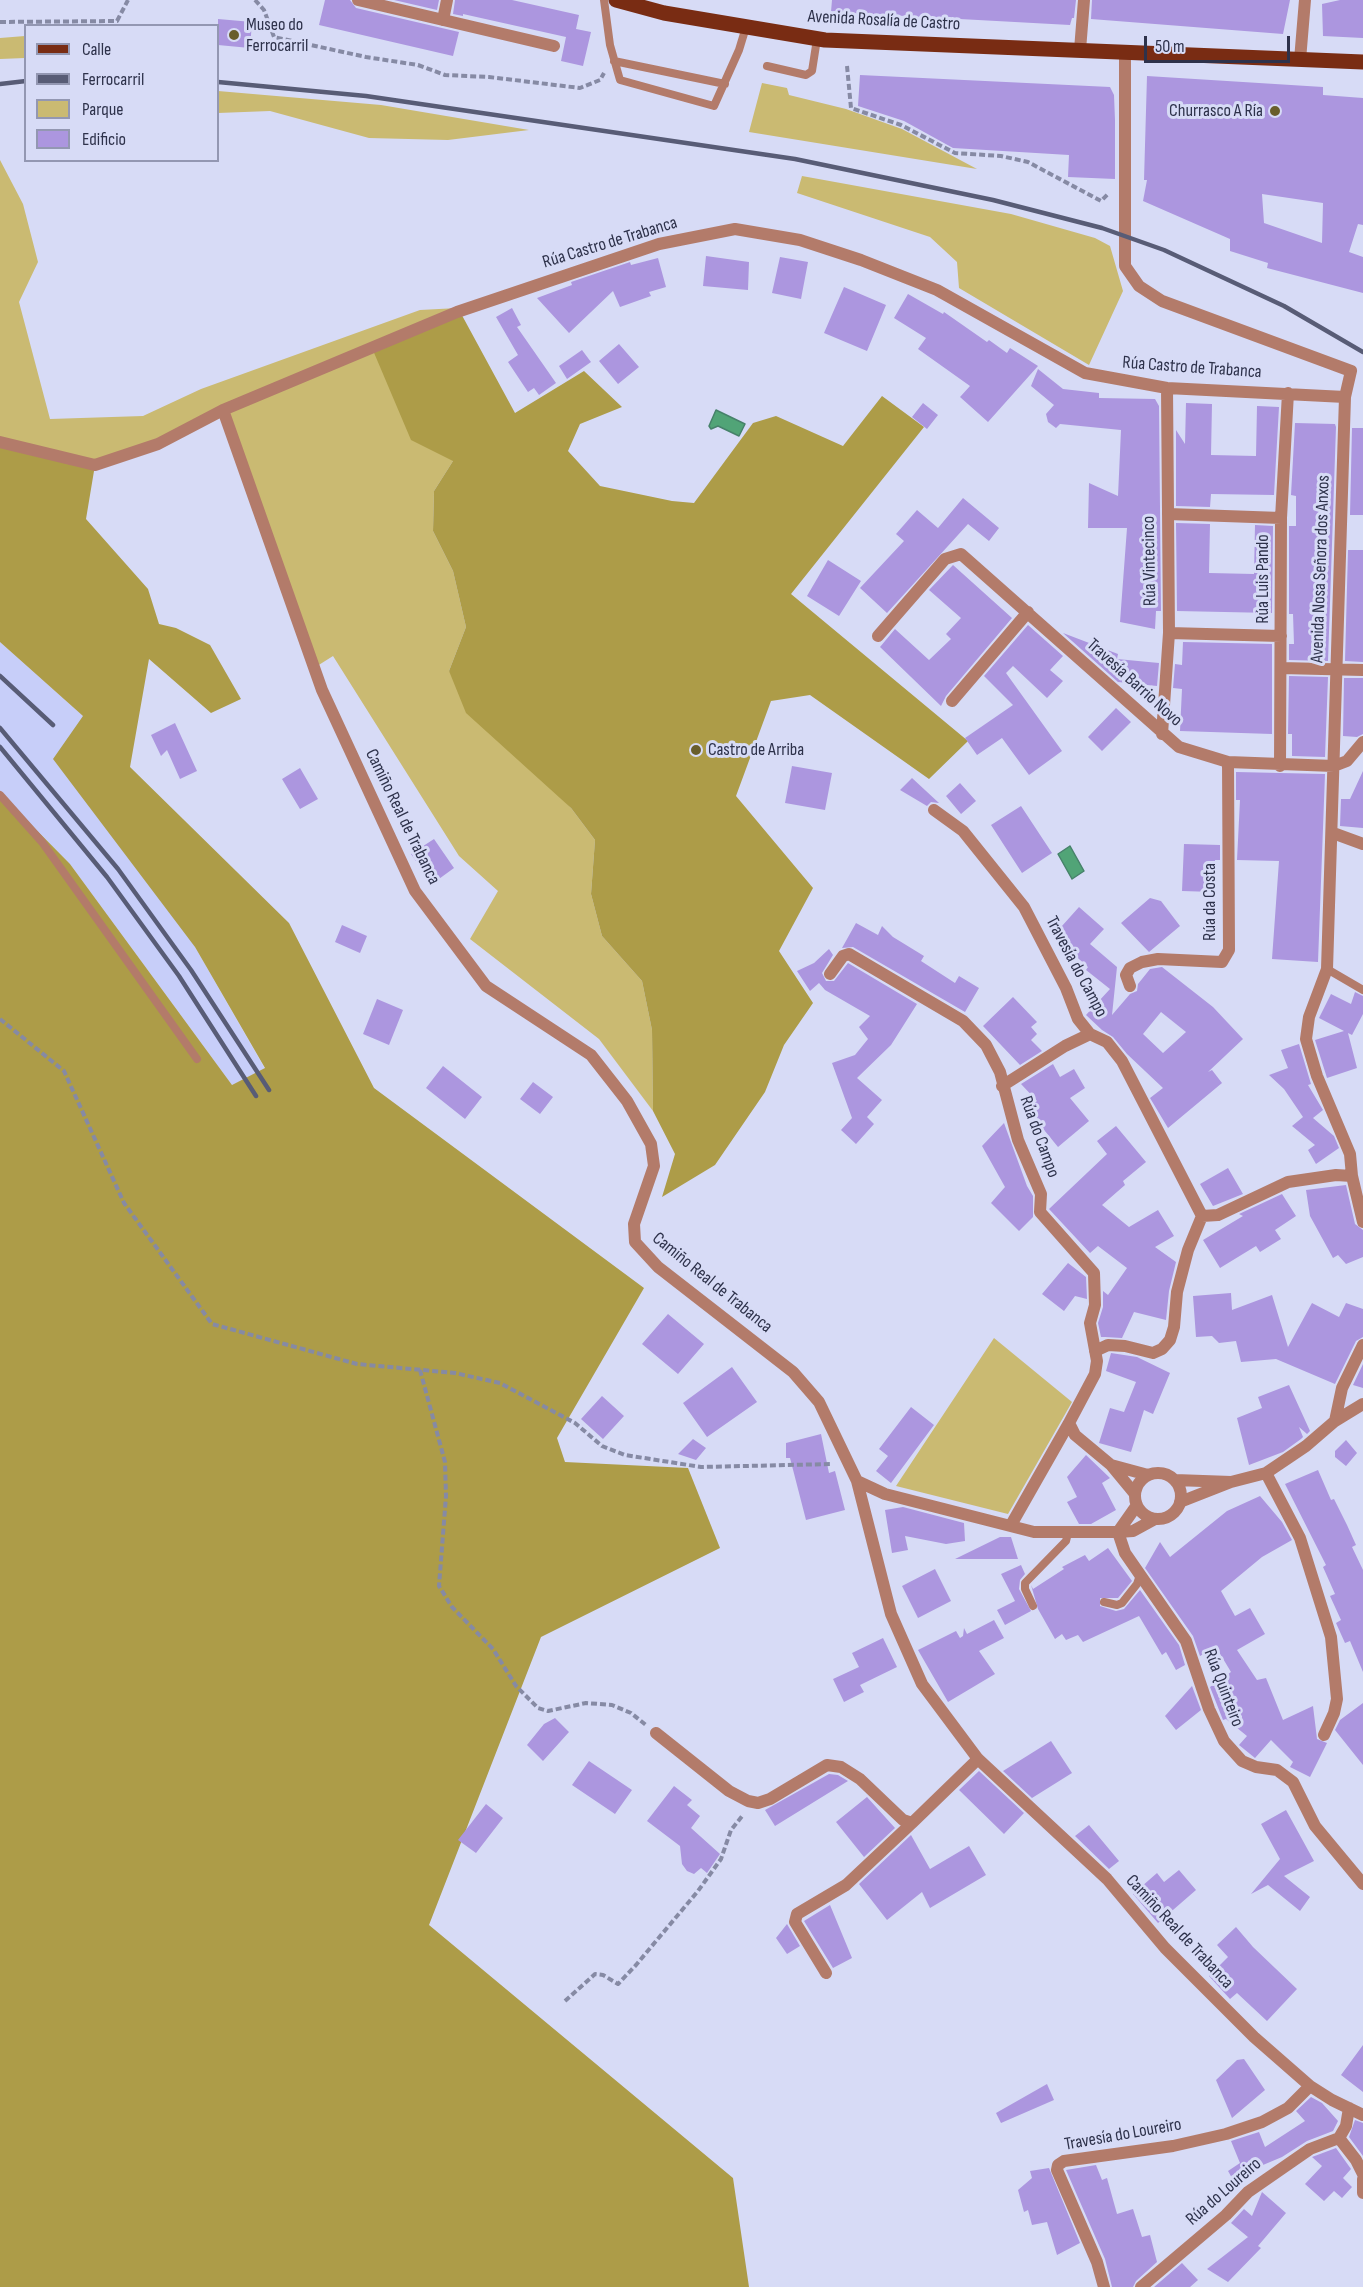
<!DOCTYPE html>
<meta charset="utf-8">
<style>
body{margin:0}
#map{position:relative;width:1363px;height:2287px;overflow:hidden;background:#d7dbf6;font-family:"Sofia Sans Condensed",sans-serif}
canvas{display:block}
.legend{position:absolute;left:24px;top:24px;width:195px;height:138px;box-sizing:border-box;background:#d7dbf6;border:2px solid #9397b2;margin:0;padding:8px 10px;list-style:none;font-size:18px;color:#2e324b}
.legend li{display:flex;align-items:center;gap:12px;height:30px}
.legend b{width:30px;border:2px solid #9397b2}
.scale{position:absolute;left:1144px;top:36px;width:146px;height:27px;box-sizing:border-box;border:3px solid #2e324b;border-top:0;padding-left:8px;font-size:18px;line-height:21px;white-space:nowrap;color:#2e324b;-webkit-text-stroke:4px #d7dbf6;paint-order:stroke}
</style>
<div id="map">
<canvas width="1363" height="2287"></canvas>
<ul class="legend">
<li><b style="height:8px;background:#792c13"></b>Calle</li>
<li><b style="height:8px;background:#585c76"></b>Ferrocarril</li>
<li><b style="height:16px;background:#caba72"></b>Parque</li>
<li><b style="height:16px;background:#ac96df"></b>Edificio</li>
</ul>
<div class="scale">50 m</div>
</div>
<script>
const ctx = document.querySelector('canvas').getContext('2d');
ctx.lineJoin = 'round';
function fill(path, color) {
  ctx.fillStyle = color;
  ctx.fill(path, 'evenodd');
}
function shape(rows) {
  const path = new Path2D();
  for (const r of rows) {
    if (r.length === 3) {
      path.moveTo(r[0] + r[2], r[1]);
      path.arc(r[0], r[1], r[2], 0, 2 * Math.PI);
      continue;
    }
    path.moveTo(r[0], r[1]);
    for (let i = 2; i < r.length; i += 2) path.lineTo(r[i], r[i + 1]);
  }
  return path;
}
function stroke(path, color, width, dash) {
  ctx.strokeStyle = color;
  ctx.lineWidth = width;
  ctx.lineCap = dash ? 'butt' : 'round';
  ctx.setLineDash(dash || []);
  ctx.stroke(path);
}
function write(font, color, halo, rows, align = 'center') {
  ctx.font = font + ' "Sofia Sans Condensed",sans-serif';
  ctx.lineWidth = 6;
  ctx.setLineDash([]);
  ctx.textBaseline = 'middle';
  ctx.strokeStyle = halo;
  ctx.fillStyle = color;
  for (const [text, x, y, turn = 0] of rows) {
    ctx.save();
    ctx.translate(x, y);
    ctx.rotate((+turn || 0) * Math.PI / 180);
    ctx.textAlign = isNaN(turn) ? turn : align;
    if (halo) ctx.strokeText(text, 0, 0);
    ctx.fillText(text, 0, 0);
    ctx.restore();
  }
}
fill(shape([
 [0,642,83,716,195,947,265,1069,232,1085,70,864,0,793]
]), '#c7cef9');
fill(shape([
 [25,36,25,58,0,59,0,38],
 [762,83,787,88,789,95,846,109,902,129,977,169,749,132],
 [218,91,381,105,529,130,448,140,369,138,270,111,218,113],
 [0,160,23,204,38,262,19,302,50,419,143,416,201,389,420,310,458,308,453,461,434,491,433,531,453,571,466,627,449,671,571,808,595,840,591,894,602,936,642,981,652,1030,653,1111,599,1039,470,939,498,891,459,856,333,656,314,668,223,410,95,465,0,442],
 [802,176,1011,214,1095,238,1110,246,1123,291,1089,365,959,288,957,262,930,237,797,193],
 [994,1338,1072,1402,1008,1514,896,1486]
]), '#caba72');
fill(shape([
 [458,308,515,413,584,371,622,407,580,424,568,451,600,486,672,501,694,503,753,423,776,416,843,446,882,396,924,427,791,594,968,741,929,779,810,695,771,701,736,796,813,888,779,951,813,1003,784,1045,765,1092,715,1165,662,1197,675,1154,653,1111,652,1030,642,981,602,936,591,894,595,840,571,808,466,713,449,671,466,627,453,571,433,531,434,491,453,461,411,440,372,348],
 [0,442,95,465,86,519,148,589,159,624,176,628,210,645,241,699,211,713,149,659,130,767,289,923,374,1088,644,1288,557,1438,565,1462,688,1468,720,1548,541,1637,429,1925,733,2178,749,2287,0,2287,0,793,70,864,232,1085,265,1068,195,947,53,759,83,716,0,642]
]), '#ad9c48');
const water = shape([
 [716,410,745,424,739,436,718,426,711,429,709,426,716,410],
 [1070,846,1084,871,1072,879,1058,854,1070,846]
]);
fill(water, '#51a477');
stroke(water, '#46826a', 1.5);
fill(shape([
 [325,0,350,0,356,8,459,32,453,56,319,25],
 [394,0,439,0,437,10],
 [455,0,512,0,579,15,576,29,591,32,583,66,561,61,566,37,463,14,463,16,453,14],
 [832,0,1076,0,1074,18,1072,18,1070,25,831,12],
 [1092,0,1290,0,1283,34,1091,19],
 [1340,0,1363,0,1363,38,1323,36,1322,4],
 [218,19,252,22,250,48,218,45],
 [860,75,1110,87,1114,95,1115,120,1115,179,1068,177,1069,155,953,148,904,121,858,106],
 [1147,76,1323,87,1323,95,1363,98,1363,225,1358,224,1349,252,1363,257,1363,293,1267,268,1268,263,1230,251,1230,239,1143,201,1147,180,1144,180],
 [1262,194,1323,203,1322,243,1264,223],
 [706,256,749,262,748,290,703,286],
 [780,257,808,262,801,299,772,293],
 [658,258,666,287,649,292,651,296,620,307,613,291,569,333,537,298,572,285,571,282,630,262,631,265],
 [844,287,886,305,867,351,824,333],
 [908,294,943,314,944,312,987,342,989,340,1007,353,1010,348,1038,366,988,422,960,397,970,386,918,349,926,338,894,318],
 [512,308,521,325,517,327,556,383,539,395,534,388,528,392,508,362,518,355,496,317],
 [619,344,639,367,618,384,599,361],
 [582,350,591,362,567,379,559,366],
 [1038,369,1063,389,1099,393,1099,398,1155,399,1159,406,1161,611,1156,611,1155,629,1120,622,1127,528,1088,528,1089,483,1118,496,1121,430,1060,424,1056,428,1048,422,1046,414,1054,405,1031,386],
 [923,403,938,415,927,429,912,417],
 [1186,403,1212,404,1211,455,1256,456,1257,406,1279,407,1274,495,1211,494,1210,507,1176,506,1176,430,1185,444],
 [1295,423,1335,424,1336,427,1328,661,1289,660,1289,644,1294,644,1293,614,1289,614,1289,526,1296,526,1296,496,1291,495],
 [1352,428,1363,428,1363,515,1350,515],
 [963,498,999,528,989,541,968,524,887,613,860,588,904,541,896,534,917,510,938,528],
 [1176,523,1210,524,1209,573,1254,574,1255,525,1273,526,1272,613,1177,611],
 [1348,550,1363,550,1363,662,1345,661],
 [828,560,861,581,839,616,807,596],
 [953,565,1012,618,946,696,941,706,880,647,895,629,929,660,951,639,946,634,961,618,929,590],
 [1028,625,1063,656,1050,670,1063,681,1047,698,1013,666,1006,673,1062,751,1029,775,1002,738,977,755,965,738,1013,705,984,676],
 [1063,633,1118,654,1117,659,1159,663,1157,686,1118,682],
 [1183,642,1272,644,1272,734,1180,731,1182,689,1173,688,1175,664,1182,665],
 [1289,676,1328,677,1325,757,1292,756,1292,734,1288,734],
 [1344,678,1363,678,1363,734,1357,737,1343,736],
 [1116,708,1131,722,1102,751,1088,737],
 [175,723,197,771,180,779,167,750,161,756,151,735],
 [792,766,832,773,825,810,785,803],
 [300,768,318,799,300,809,282,779],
 [1363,771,1363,828,1340,826,1341,799,1350,799],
 [1236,772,1325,774,1318,962,1272,959,1279,861,1237,860,1240,800,1236,800],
 [912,778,939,803,931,802,927,806,900,790],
 [960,783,976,801,961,814,946,796],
 [1021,806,1052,853,1022,873,991,825],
 [434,839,454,868,432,884,411,854],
 [1184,844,1220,845,1220,860,1215,860,1214,892,1182,891],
 [1150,898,1161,901,1180,926,1149,952,1121,923],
 [1079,907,1104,929,1090,944,1117,967,1112,1015,1130,994,1137,991,1138,984,1150,969,1162,967,1213,1007,1243,1039,1208,1072,1212,1070,1222,1083,1168,1128,1150,1098,1163,1088,1127,1054,1113,1037,1102,1030,1086,1015,1110,989,1086,970,1088,967,1053,936],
 [1161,1012,1186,1032,1163,1053,1143,1034],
 [856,923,878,935,882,926,893,937,924,956,921,961,955,983,959,976,979,988,965,1012,853,947,842,948],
 [342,925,367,936,360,953,335,942],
 [829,949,833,955,822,973,826,981,834,981,848,963,917,1004,891,1045,857,1078,882,1100,867,1117,874,1124,856,1144,841,1130,852,1118,832,1063,855,1055,868,1039,859,1027,870,1016,825,990,819,983,810,991,797,971,814,963],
 [1355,992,1363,996,1363,1014,1352,1035,1348,1033,1357,1068,1327,1078,1315,1040,1344,1031,1319,1018,1331,994,1351,1004],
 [1013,997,1037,1022,1031,1027,1037,1034,1031,1040,1042,1051,1020,1065,983,1026],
 [377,999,403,1010,389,1045,363,1034],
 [1299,1044,1311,1084,1308,1085,1323,1110,1313,1118,1334,1136,1339,1148,1316,1164,1308,1150,1315,1145,1292,1126,1303,1117,1284,1089,1269,1075,1288,1068,1281,1050],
 [1053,1064,1060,1077,1074,1069,1085,1088,1070,1098,1089,1121,1058,1147,1027,1109,1037,1101,1021,1084],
 [443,1066,482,1097,465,1119,426,1088],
 [533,1082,553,1097,540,1114,520,1099],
 [1004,1123,1027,1186,1033,1196,1033,1217,1019,1231,991,1203,1005,1187,982,1146],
 [1116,1126,1146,1162,1123,1181,1125,1185,1102,1205,1129,1227,1158,1210,1174,1236,1155,1247,1176,1262,1169,1291,1166,1320,1134,1312,1122,1338,1105,1337,1101,1337,1098,1323,1103,1307,1103,1291,1108,1295,1127,1268,1098,1246,1090,1253,1049,1209,1107,1154,1097,1141],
 [1228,1168,1243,1194,1213,1206,1200,1184],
 [1346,1185,1355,1224,1363,1230,1363,1257,1346,1264,1338,1255,1333,1258,1310,1216,1306,1190],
 [1282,1194,1296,1216,1275,1230,1281,1239,1260,1252,1256,1246,1220,1268,1203,1240,1243,1216,1239,1214],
 [1068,1263,1086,1277,1087,1299,1075,1296,1064,1311,1042,1294],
 [1231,1293,1232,1310,1272,1295,1288,1347,1312,1303,1339,1317,1346,1303,1363,1309,1363,1337,1356,1341,1335,1384,1276,1359,1241,1362,1236,1341,1219,1343,1212,1336,1196,1337,1193,1296],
 [668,1314,704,1344,678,1374,642,1344],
 [1111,1353,1137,1357,1170,1373,1153,1414,1144,1410,1131,1452,1099,1443,1110,1408,1124,1412,1136,1382,1106,1371],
 [1363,1364,1363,1388,1353,1385],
 [732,1367,757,1402,707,1437,683,1403],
 [1289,1385,1310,1431,1307,1434,1299,1427,1303,1437,1301,1439,1283,1452,1249,1465,1237,1418,1262,1408,1258,1397],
 [602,1396,624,1416,603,1439,581,1419],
 [911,1407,934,1425,891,1483,876,1471,888,1456,879,1449],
 [821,1434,829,1473,835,1471,845,1510,806,1520,790,1458,786,1458,786,1443],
 [693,1439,706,1448,696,1460,678,1454],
 [1346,1440,1357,1453,1346,1466,1335,1457,1335,1451],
 [1086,1455,1110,1478,1102,1483,1116,1510,1091,1524,1079,1524,1067,1502,1077,1497,1067,1477],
 [1318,1470,1331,1500,1334,1499,1347,1525,1356,1545,1352,1547,1363,1570,1363,1672,1350,1641,1345,1643,1336,1623,1341,1620,1330,1596,1335,1594,1323,1567,1326,1565,1285,1484],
 [1260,1496,1282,1522,1292,1540,1262,1557,1221,1591,1235,1616,1250,1608,1265,1634,1237,1650,1257,1680,1266,1678,1283,1720,1313,1706,1317,1739,1327,1743,1310,1777,1290,1767,1293,1762,1271,1740,1255,1758,1239,1745,1247,1736,1226,1719,1223,1720,1210,1687,1231,1672,1216,1647,1200,1656,1193,1636,1145,1568,1160,1542,1170,1557,1227,1511],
 [903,1507,964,1523,965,1541,946,1544,905,1536,908,1550,892,1553,885,1510],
 [1000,1537,1011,1537,1018,1559,955,1559],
 [1108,1548,1132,1581,1118,1598,1100,1598,1100,1606,1116,1611,1124,1609,1140,1590,1179,1645,1185,1665,1176,1670,1166,1652,1162,1655,1139,1616,1083,1642,1078,1635,1066,1640,1062,1634,1055,1639,1038,1609,1031,1585,1033,1589,1064,1569,1062,1567,1085,1555,1089,1561],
 [1021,1565,1025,1574,1020,1580,1019,1589,1031,1611,1005,1625,997,1610,1015,1601,1001,1574],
 [935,1569,951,1601,918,1618,902,1586],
 [994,1620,1004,1638,979,1651,995,1674,948,1702,918,1650,956,1631,960,1638,963,1636,964,1628,967,1634],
 [883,1638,897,1667,860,1685,864,1692,844,1702,833,1679,859,1667,852,1653],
 [1192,1686,1201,1710,1176,1730,1165,1716],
 [1363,1703,1363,1765,1335,1730,1340,1720],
 [555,1718,569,1732,543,1761,527,1745,544,1724],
 [1051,1741,1072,1773,1032,1798,1003,1771],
 [589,1761,632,1790,615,1814,572,1785],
 [979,1771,1024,1813,1004,1834,959,1790],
 [829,1774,838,1775,848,1781,775,1826,765,1810],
 [674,1786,692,1800,687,1805,700,1816,691,1828,720,1854,707,1873,701,1868,694,1874,687,1871,682,1864,680,1846,647,1821],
 [867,1797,895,1828,864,1857,836,1822],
 [486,1804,503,1818,476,1853,458,1840],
 [1286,1810,1314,1861,1284,1876,1310,1897,1300,1911,1268,1885,1251,1894,1280,1859,1261,1824],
 [1089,1825,1119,1861,1109,1869,1075,1836],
 [911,1835,930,1869,969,1846,986,1875,930,1908,922,1892,887,1920,859,1884],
 [1179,1870,1196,1890,1158,1923,1133,1894,1157,1873,1164,1882],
 [830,1905,852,1958,833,1968,804,1921],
 [787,1924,800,1946,787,1954,776,1938],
 [1236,1927,1253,1947,1297,1989,1267,2021,1237,1993,1230,1999,1209,1976,1228,1957,1217,1945],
 [1363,2045,1363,2092,1341,2075],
 [1244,2059,1265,2090,1232,2118,1216,2080,1237,2060],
 [1047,2084,1054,2100,1001,2123,996,2113],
 [1311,2097,1322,2103,1338,2121,1333,2131,1307,2141,1282,2157,1232,2178,1228,2171,1240,2163,1231,2141,1259,2132,1265,2147,1305,2121,1296,2111],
 [1355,2120,1363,2123,1363,2156,1349,2137],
 [1336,2148,1351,2169,1343,2178,1352,2187,1342,2198,1334,2191,1324,2201,1305,2184,1322,2166,1312,2157],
 [1096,2165,1102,2180,1107,2178,1117,2214,1133,2209,1142,2237,1150,2235,1157,2262,1136,2281,1133,2287,1112,2287,1105,2259,1066,2170],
 [1049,2168,1080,2243,1057,2255,1047,2222,1032,2225,1028,2210,1024,2212,1018,2190,1032,2178,1030,2171],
 [1262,2192,1286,2213,1258,2246,1261,2248,1228,2282,1207,2269,1248,2237,1254,2242,1231,2223,1244,2209,1252,2216],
 [1182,2263,1198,2280,1190,2287,1154,2287]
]), '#ac96df');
stroke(shape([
 [255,0,264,10,274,37,366,57,418,65,445,75,489,77,580,88,600,80,604,73],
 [0,22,117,21,128,0],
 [847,66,851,108,901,125,955,153,1001,156,1028,162,1101,201,1108,194],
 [0,1019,64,1071,124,1203,212,1324,357,1364,455,1373,500,1383,575,1423,602,1446,625,1455,701,1467,832,1464],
 [420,1370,445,1462,446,1496,439,1586,452,1607,493,1649,516,1686,538,1708,548,1711,586,1703,612,1705,631,1713,646,1725],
 [565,2001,595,1974,603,1975,618,1984,636,1965,698,1891,721,1859,731,1830,743,1815]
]), '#868aa4', 4, [6, 3]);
stroke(shape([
 [604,0,610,45,620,80,714,106,739,50,746,27],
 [614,61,725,84],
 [767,66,806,75,812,71,817,39],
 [0,795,42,842,197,1059],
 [1327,969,1363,990],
 [1104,1602,1117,1605,1122,1603,1137,1584,1140,1575],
 [1033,1606,1025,1589,1025,1583,1066,1541,1068,1533]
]), '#b37b6a', 8);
stroke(shape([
 [358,0,554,46],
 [443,20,447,0]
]), '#b37b6a', 12);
stroke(shape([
 [1080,50,1084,0],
 [1125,52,1125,266,1139,286,1162,301,1351,371,1345,397,1327,969,1309,1017,1306,1039,1317,1076,1350,1154,1352,1176,1363,1222],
 [1300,60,1305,0],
 [223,410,322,690,415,891,486,986,591,1055,627,1101,651,1144,654,1166,634,1224,635,1242,658,1267,793,1372,819,1402,857,1481,891,1614,922,1684,978,1759,1107,1879,1165,1948,1254,2037,1310,2086,1332,2100,1363,2115],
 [0,442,95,465,158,444,223,410,457,312,659,244,735,229,800,240,861,260,937,290,1085,373,1167,388,1345,397],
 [1168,514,1281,518],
 [1169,633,1281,636],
 [878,636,945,559,961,554,1179,747,1228,762,1334,766,1347,761,1363,742],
 [1281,668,1363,670],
 [952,701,1028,612],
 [1162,734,1169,633,1167,388],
 [1280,766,1281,518,1288,393],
 [934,810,963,831,1024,907,1066,988,1078,1019,1090,1034,1107,1042,1122,1061,1202,1216,1218,1215,1288,1182,1336,1175,1352,1176],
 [1333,833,1363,844],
 [830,974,843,956,849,954,963,1021,986,1045,1000,1072,1018,1140,1041,1194,1040,1212,1094,1273,1095,1305,1090,1323,1097,1361,1095,1374,1069,1423,1075,1435,1111,1465],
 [1130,986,1126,975,1130,968,1142,962,1158,959,1222,962,1229,950,1228,762],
 [1002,1086,1065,1046,1090,1034],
 [1095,1351,1108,1345,1125,1346,1153,1353,1162,1349,1170,1340,1174,1327,1177,1292,1188,1250,1202,1216],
 [1335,1421,1342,1388,1363,1345],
 [1266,1473,1300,1538,1331,1637,1337,1699,1334,1713,1324,1735],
 [1158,1496,23],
 [1175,1480,1231,1482,1180,1502],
 [857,1481,885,1494,1034,1532,1118,1532,1125,1553,1186,1641,1209,1709,1224,1741,1242,1761,1256,1767,1277,1770,1293,1782,1315,1826,1363,1884],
 [1231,1482,1266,1473,1306,1446,1335,1421,1363,1404],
 [1135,1494,1111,1465,1148,1475],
 [1137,1505,1118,1532,1133,1531,1155,1519],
 [1011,1525,1069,1423],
 [656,1733,729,1791,748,1801,758,1803,770,1799,827,1765,841,1767,860,1779,903,1820,912,1823,978,1759],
 [826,1973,795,1922,797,1914,846,1885,912,1823],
 [1339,2138,1356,2160,1363,2174],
 [1363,2179,1363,2193],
 [1104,2287,1097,2262,1057,2170,1058,2165,1064,2161,1173,2146,1226,2134,1262,2122,1288,2108,1310,2086],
 [1141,2287,1226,2215,1248,2192,1310,2149,1339,2138,1346,2126,1349,2108]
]), '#b37b6a', 12);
stroke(shape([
 [616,0,664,13,825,40,1363,62]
]), '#792c13', 15);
stroke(shape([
 [218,82,366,96,795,159,993,200,1102,228,1164,250,1284,306,1363,352],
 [0,84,26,81],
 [0,676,53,725],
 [0,728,118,869,191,970,269,1090],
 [0,747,107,877,179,976,256,1096]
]), '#585c76', 4.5);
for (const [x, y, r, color] of [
 [234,35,6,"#695e2b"],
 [1275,111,6,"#695e2b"],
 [696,750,6,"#695e2b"]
]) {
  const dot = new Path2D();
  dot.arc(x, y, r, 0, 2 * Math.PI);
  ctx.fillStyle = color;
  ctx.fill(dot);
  stroke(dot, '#d7dbf6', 2);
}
write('18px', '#2e324b', '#d7dbf6', [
 ["Avenida Rosalía de Castro",884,21,3],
 ["Rúa Castro de Trabanca",610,243,-17],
 ["Rúa Castro de Trabanca",1192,368,4],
 ["Rúa Vintecinco",1150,561,-91],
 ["Avenida Nosa Señora dos Anxos",1321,569,-88],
 ["Rúa Luis Pando",1263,579,-90],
 ["Travesía Barrio Novo",1134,683,42],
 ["Camiño Real de Trabanca",402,817,64],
 ["Rúa da Costa",1210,902,-90],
 ["Travesía do Campo",1076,967,62],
 ["Rúa do Campo",1039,1137,70],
 ["Camiño Real de Trabanca",712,1283,39],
 ["Rúa Quinteiro",1223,1688,69],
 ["Camiño Real de Trabanca",1179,1932,47],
 ["Travesía do Loureiro",1123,2135,-10],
 ["Rúa do Loureiro",1224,2192,-41]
]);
write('18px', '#2e324b', '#d7dbf6', [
 ["Museo do",246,25],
 ["Ferrocarril",246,46],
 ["Churrasco A Ría",1263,111,"right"],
 ["Castro de Arriba",708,750]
], 'left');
</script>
